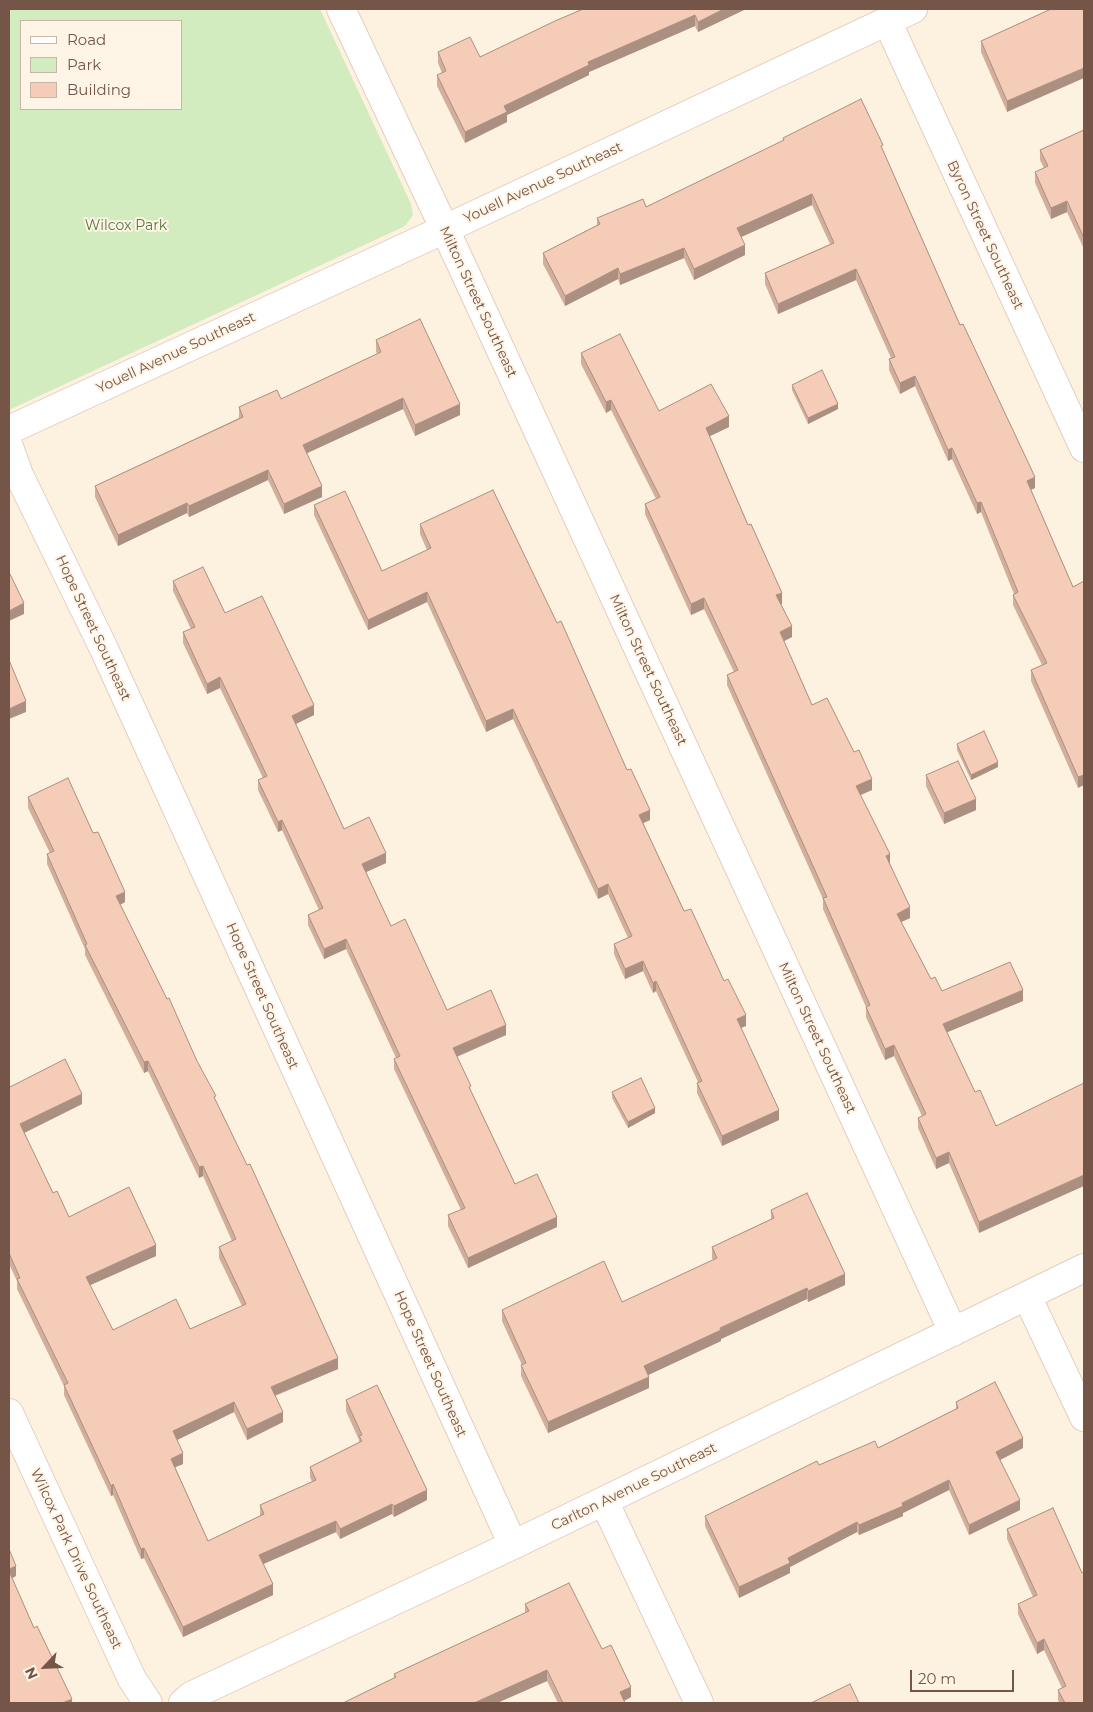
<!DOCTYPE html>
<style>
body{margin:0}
#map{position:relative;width:1093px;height:1712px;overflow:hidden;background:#fdf1e0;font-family:Montserrat,sans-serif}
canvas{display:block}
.frame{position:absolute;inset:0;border:10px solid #755547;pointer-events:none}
.legend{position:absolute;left:20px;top:20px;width:162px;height:90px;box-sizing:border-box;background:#fff5e7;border:1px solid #c8b5a7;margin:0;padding:6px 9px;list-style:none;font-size:15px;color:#755547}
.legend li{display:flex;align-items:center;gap:10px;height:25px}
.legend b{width:25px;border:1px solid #c8b5a7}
.north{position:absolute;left:20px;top:1642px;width:50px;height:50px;-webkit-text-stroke:4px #fff5e7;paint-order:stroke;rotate:245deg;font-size:14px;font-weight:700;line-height:20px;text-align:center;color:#755547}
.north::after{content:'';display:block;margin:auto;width:18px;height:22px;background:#755547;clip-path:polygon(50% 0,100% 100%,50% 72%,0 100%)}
.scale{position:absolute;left:910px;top:1670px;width:104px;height:22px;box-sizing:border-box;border:2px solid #755547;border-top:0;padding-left:6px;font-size:15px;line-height:18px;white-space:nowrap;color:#755547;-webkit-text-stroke:4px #fff5e7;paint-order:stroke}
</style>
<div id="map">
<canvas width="1093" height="1712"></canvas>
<div class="frame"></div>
<ul class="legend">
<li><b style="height:6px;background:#fff"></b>Road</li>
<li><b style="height:14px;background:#d2ebbf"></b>Park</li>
<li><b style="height:14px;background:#f4ccb7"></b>Building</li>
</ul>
<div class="north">N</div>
<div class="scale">20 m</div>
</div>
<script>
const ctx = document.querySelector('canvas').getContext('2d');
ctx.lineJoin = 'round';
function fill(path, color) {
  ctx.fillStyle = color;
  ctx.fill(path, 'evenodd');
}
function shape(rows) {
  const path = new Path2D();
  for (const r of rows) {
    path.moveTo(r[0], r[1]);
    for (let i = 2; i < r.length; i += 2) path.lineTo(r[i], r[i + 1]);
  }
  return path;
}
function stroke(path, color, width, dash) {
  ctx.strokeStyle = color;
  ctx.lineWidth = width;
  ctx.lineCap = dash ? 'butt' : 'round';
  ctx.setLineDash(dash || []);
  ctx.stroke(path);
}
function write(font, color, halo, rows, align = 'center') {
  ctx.font = font + ' Montserrat,sans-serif';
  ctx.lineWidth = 4;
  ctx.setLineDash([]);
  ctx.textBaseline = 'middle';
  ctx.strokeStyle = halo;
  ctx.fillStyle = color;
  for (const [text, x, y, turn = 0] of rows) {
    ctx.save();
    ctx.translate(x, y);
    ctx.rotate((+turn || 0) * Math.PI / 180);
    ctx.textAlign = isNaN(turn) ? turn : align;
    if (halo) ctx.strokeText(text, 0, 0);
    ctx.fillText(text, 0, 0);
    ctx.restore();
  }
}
fill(shape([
 [9,9,320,9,411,204,413,215,405,226,9,410],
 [21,21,181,21,181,109,21,109]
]), '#d2ebbf');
const minor = shape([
 [341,9,462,266,953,1332],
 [887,21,1084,448],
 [9,430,445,229,913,9],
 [9,447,19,475,104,649,513,1545],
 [1027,1296,1084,1417],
 [9,1413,132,1679,148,1703],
 [604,1501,699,1703],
 [183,1703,191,1696,513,1545,1084,1268]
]);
stroke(minor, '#e3cebf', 30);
stroke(minor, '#fff', 28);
fill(shape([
 [583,9,746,9,698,32,695,26,589,72,589,75,507,115,507,122,465,143,437,86,437,75,442,73,438,63,438,52,480,57],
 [1051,9,1007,112,981,52,981,41],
 [1084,130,1084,249,1067,212,1051,219,1035,183,1035,172,1044,168,1040,160,1040,150],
 [783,138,883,151,960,325,1035,488,1031,490,1073,587,1084,581,1078,788,1031,681,1031,670,1042,665,1013,605,1013,595,1014,594,981,512,977,514,952,459,948,461,915,386,900,394,889,370,889,359,891,358,856,280,778,314,765,284,765,273,830,244,812,205,741,237,745,255,694,280,684,258,620,285,618,279,565,306,543,264,543,253,597,225,597,218,646,207,783,141],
 [376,340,460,415,415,436,403,409,307,453,322,497,284,514,268,480,189,517,187,513,118,546,95,497,95,486,239,418,239,407,281,399,377,354,376,351],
 [581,353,659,411,729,427,710,436,782,604,781,604,792,637,784,641,812,705,872,790,860,795,890,864,910,918,901,922,931,979,942,991,1023,1001,947,1032,975,1092,996,1126,979,1233,949,1163,936,1169,918,1128,918,1118,922,1116,894,1056,885,1060,866,1017,866,1007,823,909,823,899,727,685,727,675,734,672,704,609,691,615,645,514,645,504,656,499,611,410,606,413,581,364],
 [792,385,838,409,808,424,792,390],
 [314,505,382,571,427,550,420,534,420,524,650,820,643,823,684,911,746,1026,741,1028,779,1120,722,1146,697,1093,697,1083,698,1082,656,991,653,993,643,971,625,979,614,954,614,944,628,938,608,894,598,899,513,719,486,732,427,602,368,630,314,515],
 [173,581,225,613,314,715,295,724,344,829,386,863,366,872,391,926,447,1010,506,1035,457,1057,471,1091,515,1184,557,1227,468,1268,448,1226,448,1215,461,1210,394,1069,394,1059,396,1058,346,949,324,959,308,925,308,915,319,910,282,830,278,832,258,790,258,780,263,778,220,688,207,694,183,643,183,632,191,629,173,591],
 [957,744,998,767,971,780,957,750],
 [926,775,976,810,944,824,926,786],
 [28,797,125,902,120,905,216,1101,338,1369,275,1396,283,1422,247,1440,234,1412,177,1440,183,1464,175,1467,208,1541,260,1516,260,1505,312,1482,310,1477,310,1467,359,1442,359,1440,346,1411,346,1400,427,1500,394,1517,392,1514,340,1539,336,1532,263,1564,273,1595,183,1637,144,1558,141,1559,113,1495,111,1496,64,1395,64,1386,17,1289,17,1281,9,1264,9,1085,10,1087,82,1104,24,1133,53,1193,69,1217,156,1256,90,1285,113,1330,190,1329,242,1306,219,1258,219,1247,232,1241,203,1176,199,1178,148,1071,144,1073,85,955,85,949,47,864,47,854,50,853,28,808],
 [612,1092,655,1113,628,1128,612,1098],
 [771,1210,845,1285,808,1302,807,1299,721,1339,721,1341,648,1375,649,1388,548,1433,521,1376,521,1365,522,1365,502,1321,502,1310,622,1302,713,1260,712,1258,712,1247,771,1219],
 [956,1402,1023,1448,1000,1460,1020,1510,969,1535,949,1490,903,1513,903,1516,859,1535,857,1532,790,1567,790,1573,739,1598,705,1526,705,1516,819,1465,878,1448,956,1409],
 [1053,1508,1084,1703,1060,1703,1058,1701,1058,1690,1062,1688,1044,1650,1037,1654,1018,1614,1018,1604,1033,1597,1007,1539,1007,1529],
 [525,1604,602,1649,631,1697,624,1701,625,1703,558,1703,547,1681,497,1703,343,1703,394,1678,394,1674,525,1613]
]), '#d2af9d');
fill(shape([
 [724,9,746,9,698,32,698,22],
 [695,15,695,26,589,72,589,75,507,115,507,122,465,143,465,132,504,106,588,62],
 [1084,68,1084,78,1007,112,1007,101],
 [812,194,812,205,737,239,737,228],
 [1067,201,1067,212,1051,219,1051,208],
 [745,245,745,255,694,280,694,269],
 [684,248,684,258,620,285,620,274],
 [618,268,618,279,565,306,565,296],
 [856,269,856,280,778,314,778,304],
 [915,376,915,386,900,394,900,383],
 [403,398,403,409,303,455,303,445],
 [611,400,611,410,606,413,606,402],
 [460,404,460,415,415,436,415,425],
 [838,404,838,409,808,424,808,418],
 [729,416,729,427,706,438,706,428],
 [952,448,952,459,948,461,948,450],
 [268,470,268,480,189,517,189,506],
 [1035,477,1035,488,1027,491,1027,481],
 [322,486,322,497,284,514,284,504],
 [981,502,981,512,977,514,977,503],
 [187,503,187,513,118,546,118,535],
 [427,592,427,602,368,630,368,620],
 [782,593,782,604,776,606,776,595],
 [704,598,704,609,691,615,691,604],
 [24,603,24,614,9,621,9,611],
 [792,626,792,637,780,643,780,632],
 [220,677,220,688,207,694,207,684],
 [26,701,26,712,9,719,9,709],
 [314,705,314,715,292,726,292,716],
 [513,709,513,719,486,732,486,721],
 [998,762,998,767,971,780,971,775],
 [1084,775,1084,785,1078,788,1078,777],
 [872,779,872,790,856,797,856,786],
 [976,799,976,810,944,824,944,813],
 [650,810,650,820,639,825,639,815],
 [282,820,282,830,278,832,278,822],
 [386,853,386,863,362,874,362,864],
 [890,854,890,865,886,856],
 [608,884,608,894,598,899,598,889],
 [125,892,125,902,116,907,116,896],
 [910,907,910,918,897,924,897,914],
 [346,939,346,949,324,959,324,949],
 [643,961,643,971,625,979,625,969],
 [656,981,656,991,653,993,653,983],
 [1023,990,1023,1001,943,1034,943,1024],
 [746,1015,746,1026,737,1029,737,1019],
 [506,1025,506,1035,453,1058,453,1048],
 [894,1045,894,1056,885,1060,885,1049],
 [148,1061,148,1071,144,1073,144,1062],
 [82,1094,82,1104,20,1135,20,1124],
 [655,1108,655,1113,628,1128,628,1122],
 [779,1110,779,1120,722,1146,722,1136],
 [949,1152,949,1163,936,1169,936,1158],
 [203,1166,203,1176,199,1178,199,1167],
 [1084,1175,1084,1186,979,1233,979,1222],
 [557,1217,557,1227,468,1268,468,1258],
 [156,1245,156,1256,86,1287,86,1277],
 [845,1274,845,1285,808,1302,808,1291],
 [807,1288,807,1299,721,1339,721,1341,644,1377,644,1366,720,1328],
 [338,1358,338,1369,271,1397,271,1387],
 [649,1377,649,1388,548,1433,548,1422],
 [234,1402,234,1412,173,1442,173,1431],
 [283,1412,283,1422,247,1440,247,1429],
 [1023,1438,1023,1448,996,1462,996,1452],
 [183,1453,183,1464,171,1469,171,1459],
 [949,1480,949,1490,903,1513,903,1516,859,1535,859,1525],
 [113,1484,113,1495,111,1496,111,1486],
 [427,1490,427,1500,394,1517,394,1506],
 [1020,1500,1020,1510,969,1535,969,1525],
 [392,1504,392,1514,340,1539,340,1529],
 [336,1521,336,1532,259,1566,259,1555],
 [857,1522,857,1532,790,1567,790,1573,739,1598,739,1587,788,1558],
 [144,1548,144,1558,141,1559,141,1549],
 [16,1566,16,1576,9,1580,9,1569],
 [273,1584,273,1595,183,1637,183,1627],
 [1044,1639,1044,1650,1037,1654,1037,1643],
 [547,1670,547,1681,497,1703,474,1703],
 [631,1687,631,1697,620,1703,620,1692],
 [72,1699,72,1703,62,1703]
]), '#ab8f80');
const building = shape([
 [583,9,724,9,698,22,695,15,588,62,589,65,504,106,507,112,465,132,437,75,446,71,438,52,470,37,480,57,555,21,583,9],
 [1051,9,1084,9,1084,68,1007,101,981,41,1051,9],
 [861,99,883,145,881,146,960,325,963,324,1035,477,1027,481,1073,587,1084,581,1084,775,1078,777,1031,670,1047,663,1013,595,1018,592,981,502,977,503,952,448,948,450,915,376,900,383,889,359,895,357,856,269,778,304,765,273,834,243,812,194,737,228,745,245,694,269,684,248,620,274,618,268,565,296,543,253,600,224,597,218,643,199,646,207,784,140,783,138,861,99],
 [1084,130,1084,238,1067,201,1051,208,1035,172,1048,166,1040,150,1084,130],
 [420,319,460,404,415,425,403,398,303,445,322,486,284,504,268,470,189,506,187,503,118,535,95,486,243,417,239,407,277,390,281,399,381,352,376,340,420,319],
 [620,334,659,411,711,384,729,416,706,428,748,525,751,524,782,593,776,595,792,626,780,632,812,705,827,698,854,752,859,750,872,779,856,786,890,854,886,856,910,907,897,914,931,979,935,977,942,991,1010,962,1023,990,943,1024,975,1092,980,1090,996,1126,1084,1083,1084,1175,979,1222,949,1152,936,1158,918,1118,926,1114,894,1045,885,1049,866,1007,870,1005,823,898,827,897,727,675,738,670,704,598,691,604,645,504,660,497,611,400,606,402,581,353,620,334],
 [822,370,838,404,808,418,792,385,822,370],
 [493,490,557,623,561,621,627,770,631,769,650,810,639,815,684,911,691,909,724,981,728,979,746,1015,737,1019,779,1110,722,1136,697,1083,702,1081,656,981,653,983,643,961,625,969,614,944,632,936,608,884,598,889,513,709,486,721,427,592,368,620,314,505,345,491,382,571,431,548,420,524,493,490],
 [203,567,225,613,262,596,314,705,292,716,344,829,369,817,386,853,362,864,391,926,405,919,447,1010,491,990,506,1025,453,1048,471,1086,469,1087,515,1184,537,1174,557,1217,468,1258,448,1215,465,1208,394,1059,400,1056,346,939,324,949,308,915,323,908,282,820,278,822,258,780,267,776,220,677,207,684,183,632,195,627,173,581,203,567],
 [9,572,24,603,9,611,9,572],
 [9,660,26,701,9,709,9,660],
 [984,731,998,762,971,775,957,744,984,731],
 [958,761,976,799,944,813,926,775,958,761],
 [68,778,93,833,98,832,125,892,116,896,167,999,169,998,197,1061,216,1096,214,1097,247,1165,250,1164,338,1358,271,1387,283,1412,247,1429,234,1402,173,1431,183,1453,171,1459,208,1541,264,1514,260,1505,316,1480,310,1467,362,1441,359,1436,362,1435,346,1400,377,1385,427,1490,394,1506,392,1504,340,1529,336,1521,259,1555,273,1584,183,1627,144,1548,141,1549,113,1484,111,1486,64,1385,68,1383,17,1279,20,1278,9,1253,9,1085,10,1087,65,1059,82,1094,20,1124,53,1193,57,1191,69,1217,129,1187,156,1245,86,1277,113,1330,176,1299,190,1329,246,1304,219,1247,236,1239,203,1166,199,1167,148,1061,144,1062,85,945,87,944,47,854,54,851,28,797,68,778],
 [641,1078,655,1108,628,1122,612,1092,641,1078],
 [807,1193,845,1274,808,1291,807,1288,720,1328,721,1330,644,1366,649,1377,548,1422,521,1365,526,1363,502,1310,604,1261,622,1302,717,1258,712,1247,774,1218,771,1210,807,1193],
 [995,1382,1023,1438,996,1452,1020,1500,969,1525,949,1480,902,1503,903,1506,859,1525,857,1522,788,1558,790,1563,739,1587,705,1516,817,1461,819,1465,875,1441,878,1448,958,1408,956,1402,995,1382],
 [1053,1508,1082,1573,1084,1572,1084,1703,1065,1703,1058,1690,1066,1686,1044,1639,1037,1643,1018,1604,1037,1595,1007,1529,1053,1508],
 [9,1549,16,1566,9,1569,9,1549],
 [9,1571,34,1628,37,1626,72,1699,62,1703,9,1703,9,1571],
 [569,1583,602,1649,611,1645,631,1687,620,1692,625,1703,563,1703,547,1670,474,1703,343,1703,396,1677,394,1674,529,1611,525,1604,569,1583],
 [850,1684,859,1703,811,1703,850,1684]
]);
fill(building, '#f4ccb7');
stroke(building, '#ab8f80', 1);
write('14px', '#755547', '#fff5e7', [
 ["Youell Avenue Southeast",543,183,-25],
 ["Byron Street Southeast",985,235,65],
 ["Milton Street Southeast",478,302,65],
 ["Youell Avenue Southeast",176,353,-25],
 ["Hope Street Southeast",93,628,65],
 ["Milton Street Southeast",648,670,65],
 ["Hope Street Southeast",262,996,66],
 ["Milton Street Southeast",817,1038,65],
 ["Hope Street Southeast",430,1364,66],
 ["Carlton Avenue Southeast",634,1487,-26],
 ["Wilcox Park Drive Southeast",76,1559,65]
]);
write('14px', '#537b3e', '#fff5e7', [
 ["Wilcox Park",126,226]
]);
</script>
